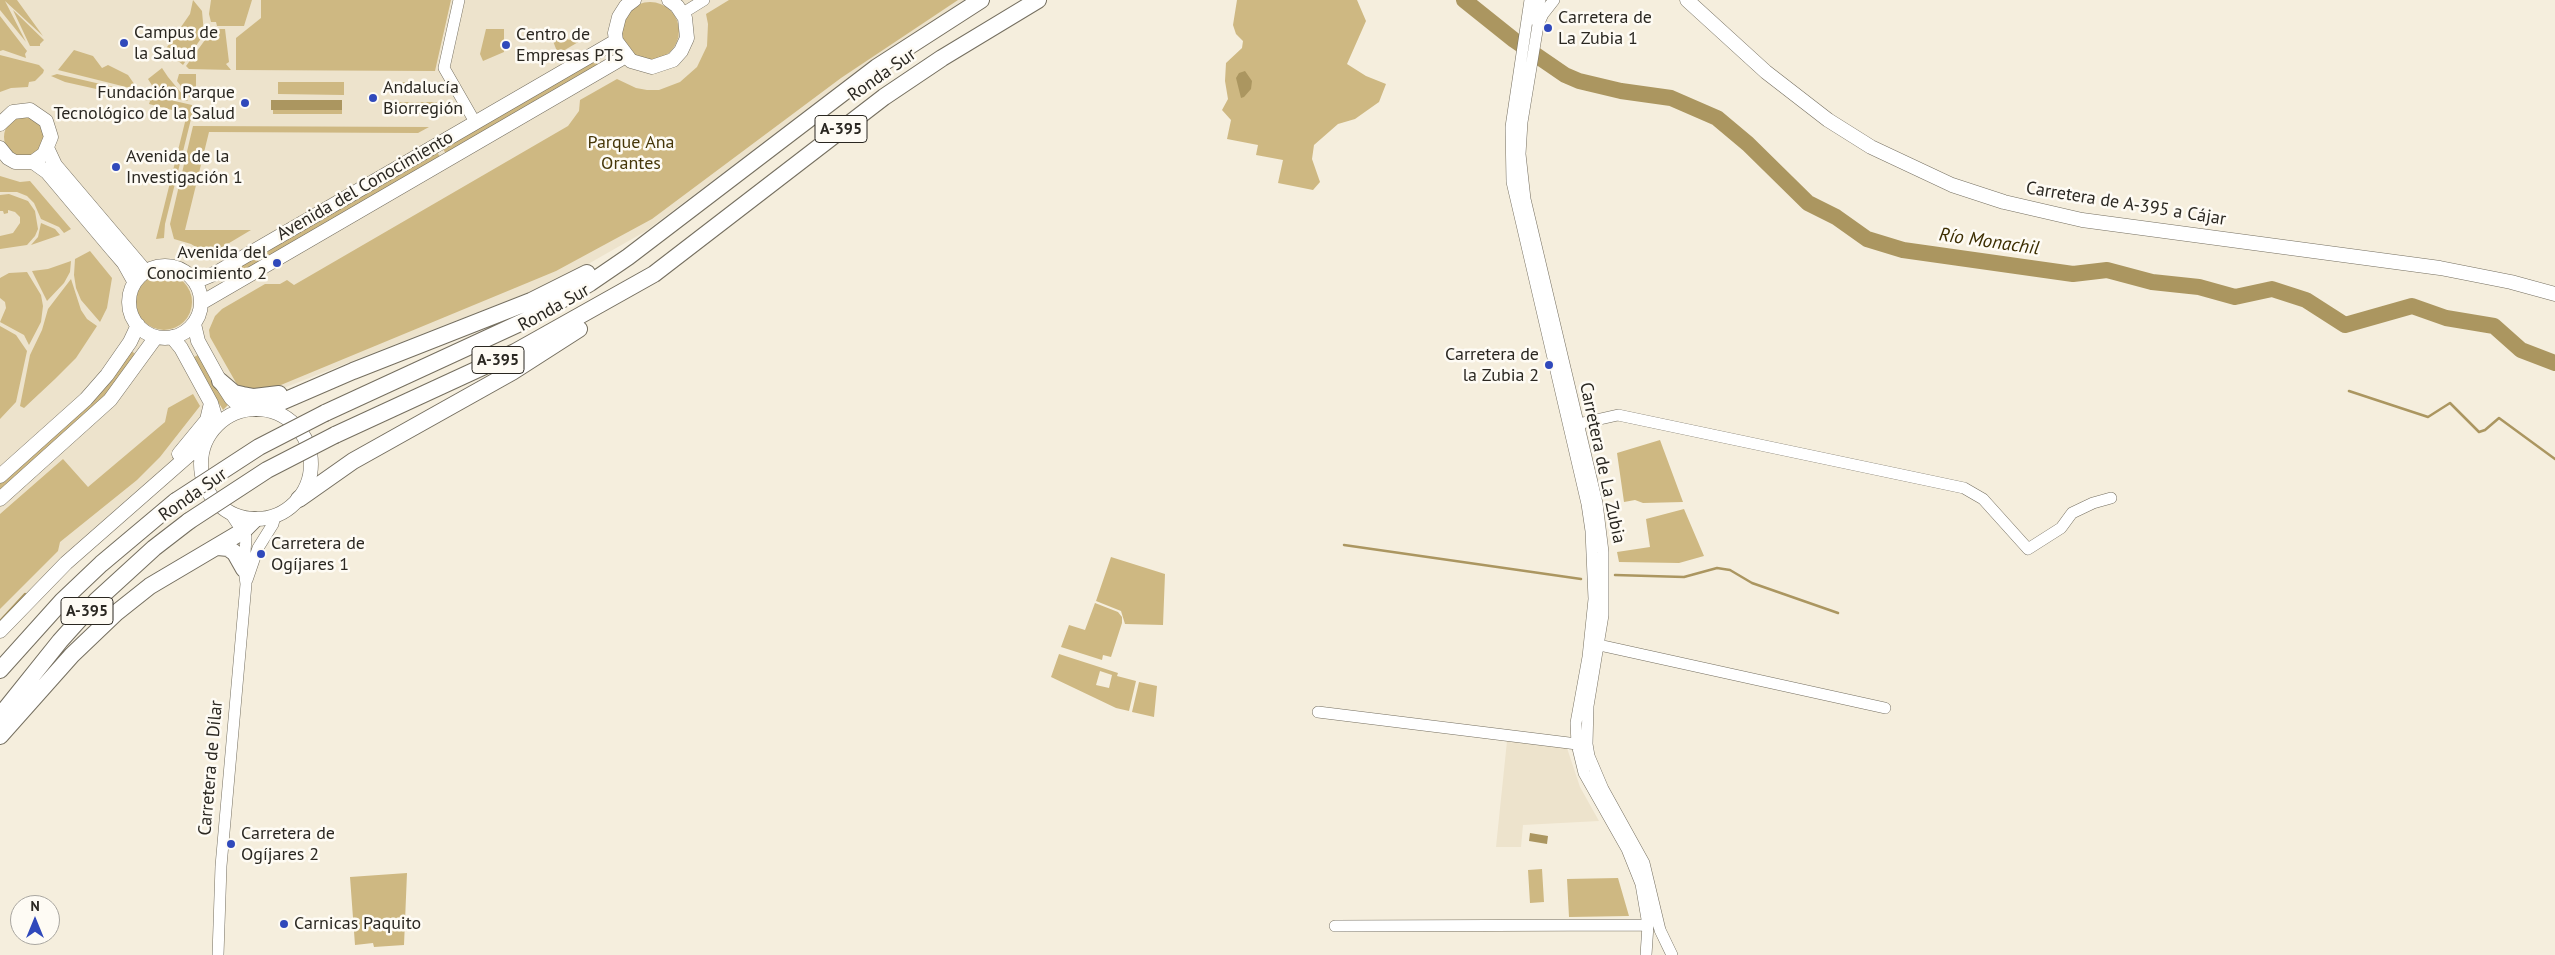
<!DOCTYPE html>
<meta charset="utf-8">
<style>
body{margin:0}
#map{position:relative;width:2555px;height:955px;overflow:hidden;background:#f5eedd;font-family:"PT Sans",sans-serif}
canvas{display:block}
.north{position:absolute;left:10px;top:895px;width:50px;height:50px;box-sizing:border-box;background:#fefbf4;border:1px solid #a9a6a0;border-radius:50%;rotate:0deg;font-size:14px;font-weight:700;line-height:20px;text-align:center;color:#2a2721}
.north::after{content:'';display:block;margin:auto;width:18px;height:22px;background:#3049bb;clip-path:polygon(50% 0,100% 100%,50% 72%,0 100%)}
</style>
<div id="map">
<canvas width="2555" height="955"></canvas>
<div class="north">N</div>
</div>
<script>
const ctx = document.querySelector('canvas').getContext('2d');
ctx.lineJoin = 'round';
function fill(path, color) {
  ctx.fillStyle = color;
  ctx.fill(path, 'evenodd');
}
function shape(rows) {
  const path = new Path2D();
  for (const r of rows) {
    if (r.length === 3) {
      path.moveTo(r[0] + r[2], r[1]);
      path.arc(r[0], r[1], r[2], 0, 2 * Math.PI);
      continue;
    }
    path.moveTo(r[0], r[1]);
    for (let i = 2; i < r.length; i += 2) path.lineTo(r[i], r[i + 1]);
  }
  return path;
}
function stroke(path, color, width, dash) {
  ctx.strokeStyle = color;
  ctx.lineWidth = width;
  ctx.lineCap = dash ? 'butt' : 'round';
  ctx.setLineDash(dash || []);
  ctx.stroke(path);
}
function write(font, color, halo, rows, align = 'center') {
  ctx.font = font + ' "PT Sans",sans-serif';
  ctx.lineWidth = 5;
  ctx.setLineDash([]);
  ctx.textBaseline = 'middle';
  ctx.strokeStyle = halo;
  ctx.fillStyle = color;
  for (const [text, x, y, turn = 0] of rows) {
    ctx.save();
    ctx.translate(x, y);
    ctx.rotate((+turn || 0) * Math.PI / 180);
    ctx.textAlign = isNaN(turn) ? turn : align;
    if (halo) ctx.strokeText(text, 0, 0);
    ctx.fillText(text, 0, 0);
    ctx.restore();
  }
}
fill(shape([
 [0,0,966,0,873,60,646,231,560,280,281,389,240,394,208,411,198,439,0,624],
 [1507,741,1567,748,1580,787,1599,821,1523,825,1521,847,1496,847]
]), '#ede3cc');
fill(shape([
 [0,0,17,0,43,36,5,1,26,42,0,10],
 [193,0,202,11,204,34,183,65,165,50,190,14],
 [211,0,252,0,244,26,217,26,216,22,211,22,209,14],
 [261,0,451,0,435,71,236,70,236,38,261,18],
 [729,0,958,0,841,78,652,219,556,271,276,387,263,390,239,388,210,337,209,330,215,316,222,309,265,284,280,284,287,280,294,285,568,126,579,111,580,100,617,79,636,88,647,90,659,90,680,82,697,67,707,46,708,24,706,14],
 [1237,0,1357,0,1366,21,1347,64,1366,76,1386,84,1379,102,1355,119,1338,124,1314,145,1312,159,1320,182,1313,190,1278,183,1283,160,1256,155,1258,145,1227,139,1231,120,1222,110,1228,99,1225,81,1226,63,1242,48,1243,41,1236,34,1233,25],
 [650,31,29],
 [13,10,44,40,40,44,40,46,30,46],
 [0,16,27,51,25,54,26,58,3,50,0,51],
 [213,29,225,29,229,62,226,64,231,70,189,69,186,66],
 [486,29,504,29,504,52,483,61,480,54],
 [557,38,580,41,558,54,553,41],
 [74,50,93,56,102,68,108,65,128,75,137,88,134,89,58,70],
 [0,55,39,65,44,70,43,73,35,81,29,82,28,87,11,88,0,92],
 [594,58,600,67,447,156,442,147],
 [162,68,168,77,188,101,158,95,148,79],
 [57,74,192,105,193,111,165,224,164,238,156,239,188,110,181,108,180,112,149,104,150,101,65,82,51,76],
 [179,74,196,74,196,97,191,99,177,81],
 [278,82,344,82,344,95,278,94],
 [396,82,437,83,437,92,396,92],
 [396,102,437,102,437,114,396,114],
 [273,110,342,110,342,114,273,114],
 [24,137,20],
 [193,126,429,127,418,133,209,132,185,230,251,230,209,255,191,244,174,239,170,224],
 [436,150,441,159,226,284,221,275],
 [0,176,20,182,30,181,71,229,64,233,59,227,41,219,34,203,27,196,17,192,0,192],
 [9,194,28,201,35,211,38,229,35,236,27,245,0,249,0,236,13,233,20,223,20,217,15,212,8,210,8,213,4,214,3,211,0,211,0,195],
 [41,223,55,229,60,235,31,245,38,237],
 [90,251,112,278,107,308,100,322,81,300,76,288,74,275,75,259],
 [71,261,70,272,64,283,47,301,32,271,48,269],
 [27,272,41,295,43,306,41,322,29,345,24,335,0,322,6,308,5,302,0,298,0,278,9,273],
 [164,302,28],
 [71,279,81,310,87,319,97,326,76,358,55,379,24,408,20,406,30,355,42,330,48,309],
 [0,326,16,335,27,351,16,402,0,419],
 [130,350,138,356,99,406,0,494,0,482],
 [198,355,228,405,223,410,192,358],
 [193,394,200,406,160,457,137,480,60,542,58,551,0,609,0,514,63,459,88,487,165,422,168,408],
 [1660,440,1683,502,1643,503,1635,500,1624,502,1617,453],
 [1684,509,1704,556,1679,563,1619,562,1617,552,1650,547,1646,519],
 [1111,557,1165,574,1163,625,1125,624,1121,611,1096,601],
 [1095,603,1118,612,1122,617,1122,623,1111,657,1103,655,1102,660,1061,647,1069,625,1085,630],
 [1059,654,1118,673,1117,676,1136,681,1129,711,1116,708,1051,677],
 [1100,671,1112,675,1109,688,1096,685],
 [1139,682,1157,686,1154,717,1132,712],
 [1542,869,1544,902,1530,903,1528,870],
 [407,873,404,945,374,947,373,943,355,945,350,877],
 [1618,878,1629,916,1569,917,1567,879]
]), '#ceb882');
fill(shape([
 [1245,71,1252,81,1251,89,1244,97,1241,98,1236,78,1239,73],
 [271,100,342,100,342,110,271,110],
 [1530,833,1548,836,1547,844,1529,841]
]), '#ab9660');
stroke(shape([
 [2349,391,2428,417,2450,403,2479,432,2485,430,2499,418,2555,459],
 [1344,545,1581,579],
 [1615,575,1684,577,1717,568,1730,570,1752,583,1838,613],
 [0,621,25,594]
]), '#ab9660', 2.5);
stroke(shape([
 [1464,0,1514,40,1565,75,1579,81,1621,91,1671,98,1717,118,1748,144,1808,203,1836,217,1867,239,1903,250,2073,274,2107,270,2152,282,2199,287,2235,297,2272,289,2306,300,2345,325,2412,306,2446,318,2494,326,2521,350,2555,363]
]), '#ab9660', 16);
const minor = shape([
 [459,0,444,68,475,122],
 [1530,0,1511,127,1512,182,1587,504,1591,531,1594,599,1588,657,1576,723,1577,744,1584,773,1627,849,1641,884,1648,925,1646,955],
 [1554,0,1543,14,1538,25,1522,122,1520,154,1525,199,1597,503,1603,552,1603,615,1588,706,1587,744,1589,756,1603,789,1644,863,1660,930,1672,955],
 [683,13,704,0],
 [1531,19,1540,0],
 [1578,424,1618,415,1964,488,1983,499,2028,549,2061,528,2072,513,2093,503,2111,498],
 [247,580,258,548,273,524,275,516],
 [1599,645,1885,708],
 [1318,712,1577,744],
 [1335,926,1648,925],
 [218,955,221,866,246,584,244,569,246,537,230,513]
]);
const major = shape([
 [634,0,626,6,619,17,615,33,616,41,631,61,652,67,673,60,681,51,687,38,685,18,677,6,669,0],
 [1687,0,1766,72,1828,120,1871,147,1952,185,2004,202,2082,220,2440,268,2511,282,2555,294],
 [0,124,13,112,30,110,46,121,51,137,44,154,33,162,15,162,8,158,0,148],
 [48,150,55,165,145,271],
 [33,162,47,172,111,248,124,263,134,281],
 [165,302,36],
 [193,278,204,278,216,273,616,41],
 [201,303,626,56],
 [194,324,198,341,220,381,231,398,244,410],
 [172,337,181,348,211,403,214,413],
 [256,464,55],
 [179,454,207,420,211,403],
 [0,476,86,399,107,375,130,342,138,325],
 [0,499,110,400,156,337],
 [0,631,66,563,205,441]
]);
const highway = shape([
 [220,381,234,393,243,395,254,397,279,394],
 [256,408,279,403,353,371,531,301,587,273],
 [325,413,531,318,590,283,628,257,877,67,981,0],
 [335,435,515,352,654,274,884,97,942,58,1038,0],
 [299,499,353,461,512,372,579,329],
 [218,547,228,548,235,553,244,569],
 [0,670,62,601,101,564,176,501],
 [0,716,60,641,96,601,154,548,189,521],
 [0,736,72,655,116,613,150,586,243,531,254,520]
]);
stroke(minor, '#756f60', 12);
stroke(major, '#756f60', 15);
stroke(highway, '#756f60', 18);
stroke(minor, '#fff', 11);
stroke(major, '#fff', 14);
stroke(highway, '#fff', 16);
const highwayBridge = shape([
 [176,501,259,447,325,413],
 [189,521,267,470,335,435]
]);
stroke(highwayBridge, '#756f60', 18, []);
stroke(highwayBridge, '#fff', 16);
for (const [x, y, r, color] of [
 [1548,28,5,"#3049bb"],
 [124,43,5,"#3049bb"],
 [506,45,5,"#3049bb"],
 [373,98,5,"#3049bb"],
 [245,103,5,"#3049bb"],
 [116,167,5,"#3049bb"],
 [277,263,5,"#3049bb"],
 [1549,365,5,"#3049bb"],
 [261,554,5,"#3049bb"],
 [231,844,5,"#3049bb"],
 [284,924,5,"#3049bb"]
]) {
  const dot = new Path2D();
  dot.arc(x, y, r, 0, 2 * Math.PI);
  ctx.fillStyle = color;
  ctx.fill(dot);
  stroke(dot, '#fefbf4', 2);
}
for (const [x, y, w] of [
 [841,129,52],
 [498,360,52],
 [87,611,52]
]) {
  const box = new Path2D();
  box.roundRect(x - w / 2, y - 13.5, w, 27, 4);
  ctx.fillStyle = '#fefbf4';
  ctx.fill(box);
  stroke(box, '#2a2721', 1);
}
write('bold 16px', '#2a2721', null, [
 ["A-395",841,129],
 ["A-395",498,360],
 ["A-395",87,611]
]);
write('18px', '#2a2721', '#fefbf4', [
 ["Carretera de",1558,18],
 ["La Zubia 1",1558,39],
 ["Campus de",134,33],
 ["la Salud",134,54],
 ["Centro de",516,35],
 ["Empresas PTS",516,56],
 ["Andalucía",383,88],
 ["Biorregión",383,109],
 ["Fundación Parque",235,93,"right"],
 ["Tecnológico de la Salud",235,114,"right"],
 ["Avenida de la",126,157],
 ["Investigación 1",126,178],
 ["Avenida del",267,253,"right"],
 ["Conocimiento 2",267,274,"right"],
 ["Carretera de",1539,355,"right"],
 ["la Zubia 2",1539,376,"right"],
 ["Carretera de",271,544],
 ["Ogíjares 1",271,565],
 ["Carretera de",241,834],
 ["Ogíjares 2",241,855],
 ["Carnicas Paquito",294,924]
], 'left');
write('18px', '#2a2721', '#fefbf4', [
 ["Ronda Sur",882,75,-35],
 ["Avenida del Conocimiento",365,186,-30],
 ["Carretera de A-395 a Cájar",2126,204,9],
 ["Ronda Sur",554,308,-29],
 ["Carretera de La Zubia",1602,463,78],
 ["Ronda Sur",193,495,-35],
 ["Carretera de Dílar",211,768,-85]
]);
write('18px', '#463709', '#fefbf4', [
 ["Parque Ana",631,143],
 ["Orantes",631,164]
]);
write('italic 19px', '#3c2d00', '#fefbf4', [
 ["Río Monachil",1989,242,8]
]);
</script>
